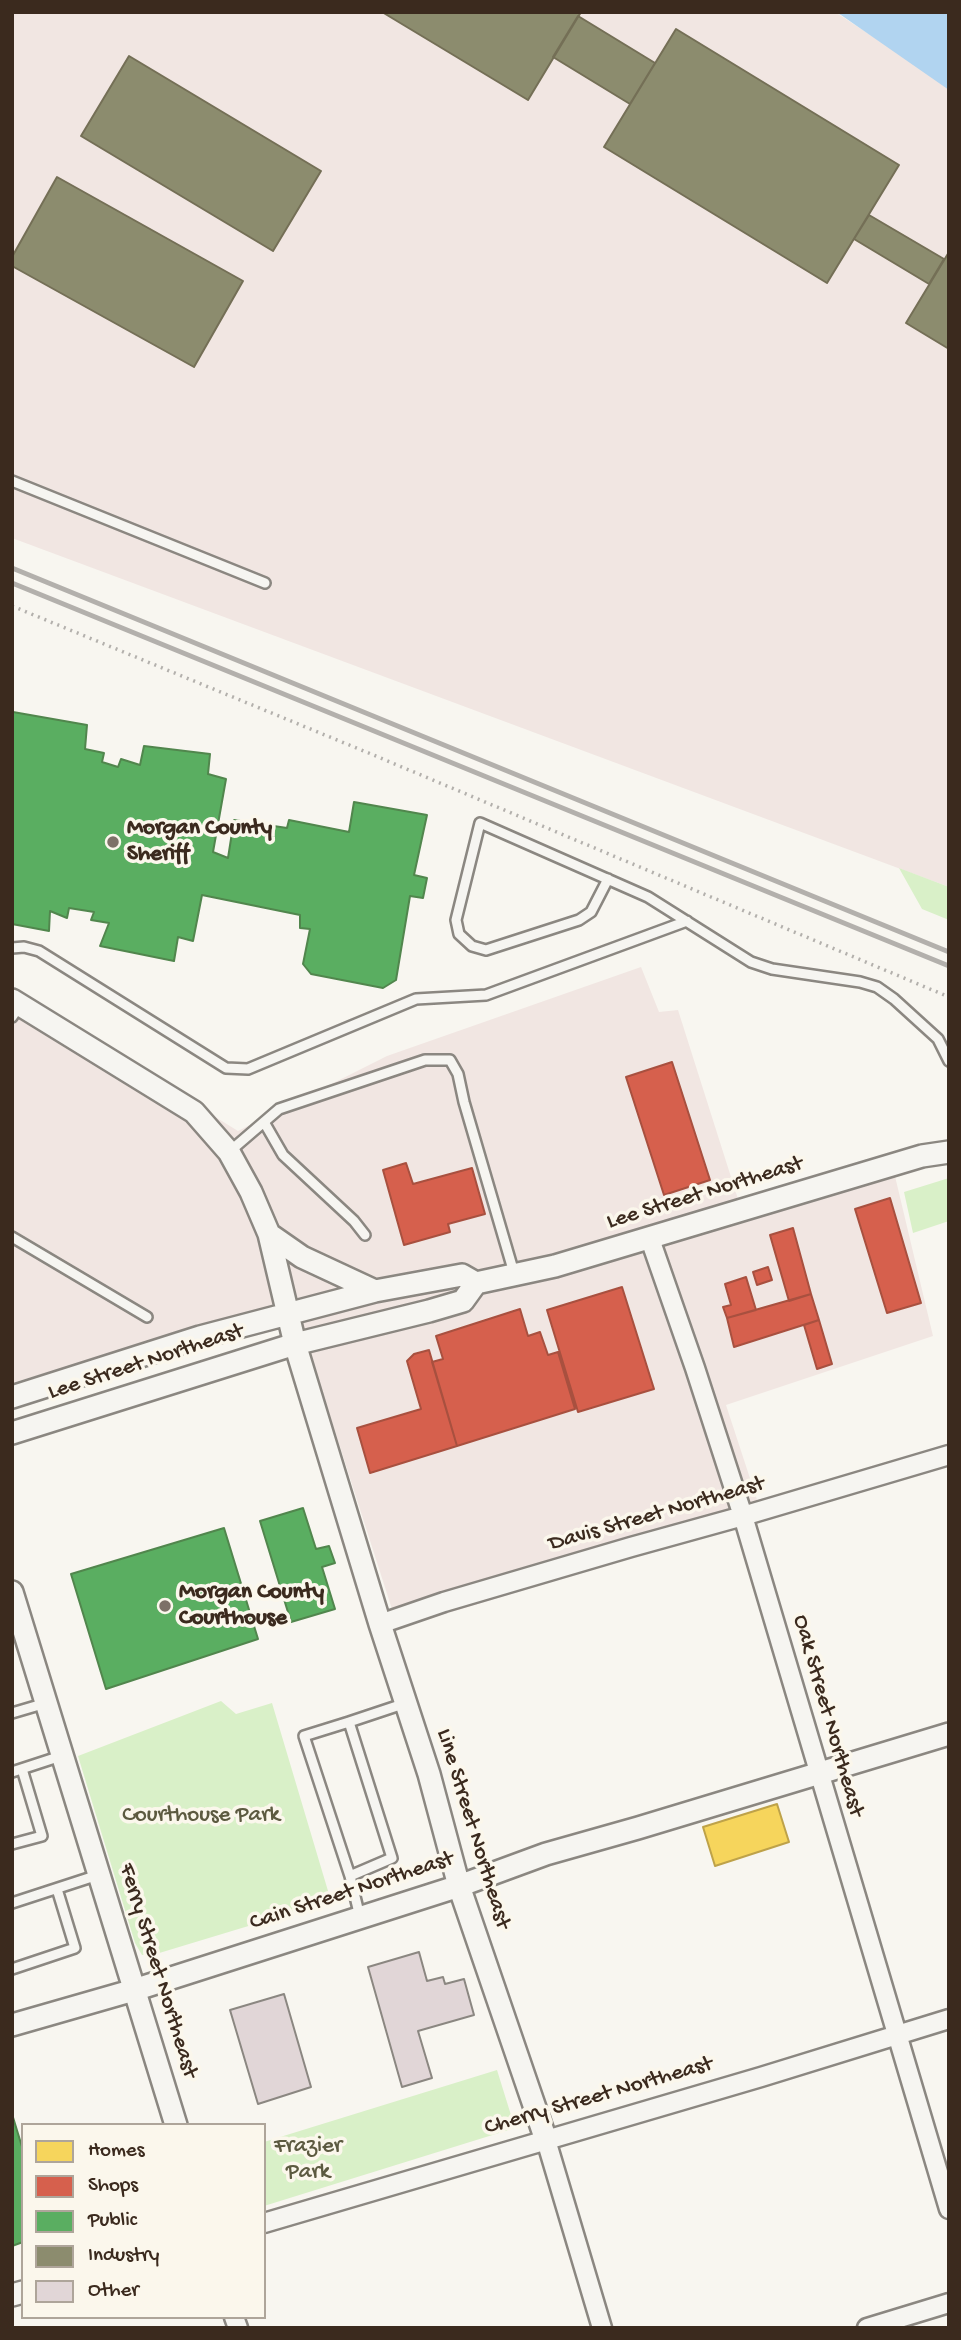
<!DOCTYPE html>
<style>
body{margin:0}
#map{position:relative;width:961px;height:2340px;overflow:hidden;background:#f8f6f0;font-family:"Gochi Hand",sans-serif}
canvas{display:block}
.frame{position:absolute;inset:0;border:14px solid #3b2a1e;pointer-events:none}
.legend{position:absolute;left:21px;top:2123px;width:245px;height:196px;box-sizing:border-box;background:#fbf7ec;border:2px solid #aea59a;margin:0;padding:9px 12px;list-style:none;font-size:21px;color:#3b2a1e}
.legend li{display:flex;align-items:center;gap:14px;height:35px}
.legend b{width:35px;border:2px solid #aea59a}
</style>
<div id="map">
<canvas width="961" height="2340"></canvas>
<div class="frame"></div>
<ul class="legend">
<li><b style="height:19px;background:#f6d55c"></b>Homes</li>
<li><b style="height:19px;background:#d6604d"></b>Shops</li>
<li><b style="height:19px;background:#5aae61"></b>Public</li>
<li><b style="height:19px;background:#8c8c6e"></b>Industry</li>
<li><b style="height:19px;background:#e1d6d7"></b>Other</li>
</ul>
</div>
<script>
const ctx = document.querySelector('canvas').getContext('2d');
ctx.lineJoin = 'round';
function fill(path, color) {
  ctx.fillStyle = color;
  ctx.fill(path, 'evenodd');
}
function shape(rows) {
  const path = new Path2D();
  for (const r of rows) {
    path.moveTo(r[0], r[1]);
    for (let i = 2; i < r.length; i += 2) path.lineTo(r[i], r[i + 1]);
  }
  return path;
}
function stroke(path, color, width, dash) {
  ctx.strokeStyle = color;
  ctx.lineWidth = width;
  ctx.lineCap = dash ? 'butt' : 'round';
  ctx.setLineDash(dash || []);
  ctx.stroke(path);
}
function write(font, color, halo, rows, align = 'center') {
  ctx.font = font + ' "Gochi Hand",sans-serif';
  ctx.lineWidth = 7;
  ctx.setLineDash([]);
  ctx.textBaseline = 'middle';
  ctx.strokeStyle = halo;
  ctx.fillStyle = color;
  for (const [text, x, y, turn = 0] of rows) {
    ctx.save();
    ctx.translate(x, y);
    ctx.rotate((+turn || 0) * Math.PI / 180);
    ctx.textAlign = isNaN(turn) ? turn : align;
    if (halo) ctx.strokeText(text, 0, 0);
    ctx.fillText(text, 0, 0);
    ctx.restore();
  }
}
fill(shape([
 [12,12,835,12,949,86,949,887,12,538],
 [641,967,659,1012,678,1010,744,1218,894,1172,933,1336,726,1405,763,1518,398,1628,293,1300,12,1383,12,991,238,1131,387,1056]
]), '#f1e6e2');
fill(shape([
 [899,868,949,887,949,920,922,909],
 [949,1178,949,1221,913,1233,904,1192],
 [221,1701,236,1714,272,1703,331,1901,156,1954,142,1955,135,1943,78,1756],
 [497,2070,515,2128,264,2206,264,2142]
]), '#d9f0c8');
fill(shape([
 [835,12,949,13,949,90,841,15]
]), '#b1d4f0');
const homes = shape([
 [777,1804,789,1842,715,1866,703,1827,777,1804]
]);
fill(homes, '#f6d55c');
stroke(homes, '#bea249', 2);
const shops = shape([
 [672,1062,710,1180,664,1195,626,1077,672,1062],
 [406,1163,413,1184,472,1168,485,1214,448,1224,450,1232,404,1245,383,1170,406,1163],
 [890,1198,921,1303,887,1313,855,1209,890,1198],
 [793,1228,811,1294,789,1301,770,1235,793,1228],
 [768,1267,772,1280,757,1285,753,1272,768,1267],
 [746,1277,756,1310,727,1318,723,1307,731,1305,725,1284,746,1277],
 [622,1287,654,1389,578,1412,547,1310,622,1287],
 [811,1294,819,1320,734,1347,727,1318,811,1294],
 [520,1309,528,1336,540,1332,548,1355,558,1352,575,1409,457,1446,432,1362,443,1359,436,1336,520,1309],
 [819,1320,832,1364,817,1369,804,1325,819,1320],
 [429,1350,457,1446,370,1473,357,1428,421,1409,407,1361,414,1354,429,1350]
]);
fill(shops, '#d6604d');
stroke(shops, '#a8503f', 2);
const public = shape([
 [13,712,87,725,85,749,104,753,102,762,118,767,121,759,140,765,144,746,210,754,208,774,226,779,213,852,228,858,234,820,287,828,289,820,349,832,354,802,427,815,414,875,427,878,423,898,410,896,396,980,383,988,311,974,303,964,310,929,300,928,300,915,202,895,193,941,178,937,174,961,100,946,109,923,91,920,94,912,69,908,67,918,50,911,49,931,12,924,13,712],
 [303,1508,316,1549,329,1546,335,1563,322,1567,335,1609,291,1622,260,1521,303,1508],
 [224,1528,258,1639,106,1689,71,1574,224,1528],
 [12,2114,23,2150,23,2242,12,2246,12,2114]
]);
fill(public, '#5aae61');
stroke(public, '#51864d', 2);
const industry = shape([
 [382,12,581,12,528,100,382,12],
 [578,16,655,63,630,104,553,57,578,16],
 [676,29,899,165,827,283,604,147,676,29],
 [129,56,321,171,273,251,81,136,129,56],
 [57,177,243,281,194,367,12,266,12,257,57,177],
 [869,215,944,259,929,284,854,239,869,215],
 [949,252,949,349,906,323,949,252]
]);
fill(industry, '#8c8c6e');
stroke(industry, '#746f56', 2);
const building = shape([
 [419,1952,427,1981,443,1977,445,1984,464,1979,474,2015,418,2031,432,2078,402,2087,368,1967,419,1952],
 [284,1994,311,2087,258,2104,230,2010,284,1994]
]);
fill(building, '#e1d6d7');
stroke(building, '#8b8781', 2);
const service = shape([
 [12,481,265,583],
 [608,879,591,912,579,920,486,950,472,946,459,934,456,920,480,823,648,897,751,962,772,969,860,982,877,987,894,999,938,1039,949,1061],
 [12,948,24,947,39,951,226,1068,248,1069,416,999,486,995,687,921],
 [12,1017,20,1005],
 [264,1122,283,1155,354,1221,365,1235],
 [229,1152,279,1109,425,1060,450,1060,458,1074,464,1102,514,1273],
 [12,1237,147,1317],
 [12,1713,46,1703],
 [349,1722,406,1703],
 [12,1772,61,1756],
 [12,1844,42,1836,22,1769],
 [350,1876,304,1736,349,1722,392,1858,350,1876,360,1917],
 [12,1903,98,1875],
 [12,1969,75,1948,57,1889]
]);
const minor = shape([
 [650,1239,695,1368,743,1516,949,2209],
 [380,1624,444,1602,631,1547,743,1516,949,1455],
 [546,2140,602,2328],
 [264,2223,761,2077,949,2019],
 [234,2317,238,2328],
 [867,2328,949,2303]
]);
const tertiary = shape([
 [12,1000,194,1112,229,1152,251,1192,269,1234,295,1344,380,1624,429,1774,459,1886,546,2140],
 [269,1234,302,1257,375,1291],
 [12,1397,200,1337,375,1291,462,1275,476,1283],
 [12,1433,295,1344,429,1311,463,1301,476,1283,555,1266,922,1156,949,1152],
 [12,1592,176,2125],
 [12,2025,134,1990,459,1886,546,1854,638,1828,949,1734],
 [12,2295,23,2292]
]);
stroke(service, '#8b8781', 14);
stroke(minor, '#8b8781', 23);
stroke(tertiary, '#8b8781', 26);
stroke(shape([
 [12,606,371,754,949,997]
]), '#b3b0ac', 3.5, [2, 5]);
stroke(service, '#f6f5f1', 9);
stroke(minor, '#f6f5f1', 18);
stroke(tertiary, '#f6f5f1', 21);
stroke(shape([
 [12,568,949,952],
 [12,583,949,966]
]), '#b3b0ac', 5);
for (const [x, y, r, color] of [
 [113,842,7,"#7d7168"],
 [165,1606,7,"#7d7168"]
]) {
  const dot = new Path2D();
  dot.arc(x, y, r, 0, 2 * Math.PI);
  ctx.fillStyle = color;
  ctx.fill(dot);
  stroke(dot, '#fbf7ec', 2.5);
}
write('bold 23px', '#3b2a1e', '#fbf7ec', [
 ["Morgan County",127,829],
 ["Sheriff",127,855],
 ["Morgan County",179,1593],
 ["Courthouse",179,1619]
], 'left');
write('23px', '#3b2a1e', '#fbf7ec', [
 ["Lee Street Northeast",705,1194,-17],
 ["Lee Street Northeast",146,1363,-18],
 ["Davis Street Northeast",657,1515,-16],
 ["Oak Street Northeast",827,1716,74],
 ["Line Street Northeast",472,1829,73],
 ["Cain Street Northeast",352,1892,-18],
 ["Ferry Street Northeast",157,1971,73],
 ["Cherry Street Northeast",599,2097,-16]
]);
write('23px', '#5c5a40', '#fbf7ec', [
 ["Courthouse Park",201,1816],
 ["Frazier",308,2147],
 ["Park",308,2173]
]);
</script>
